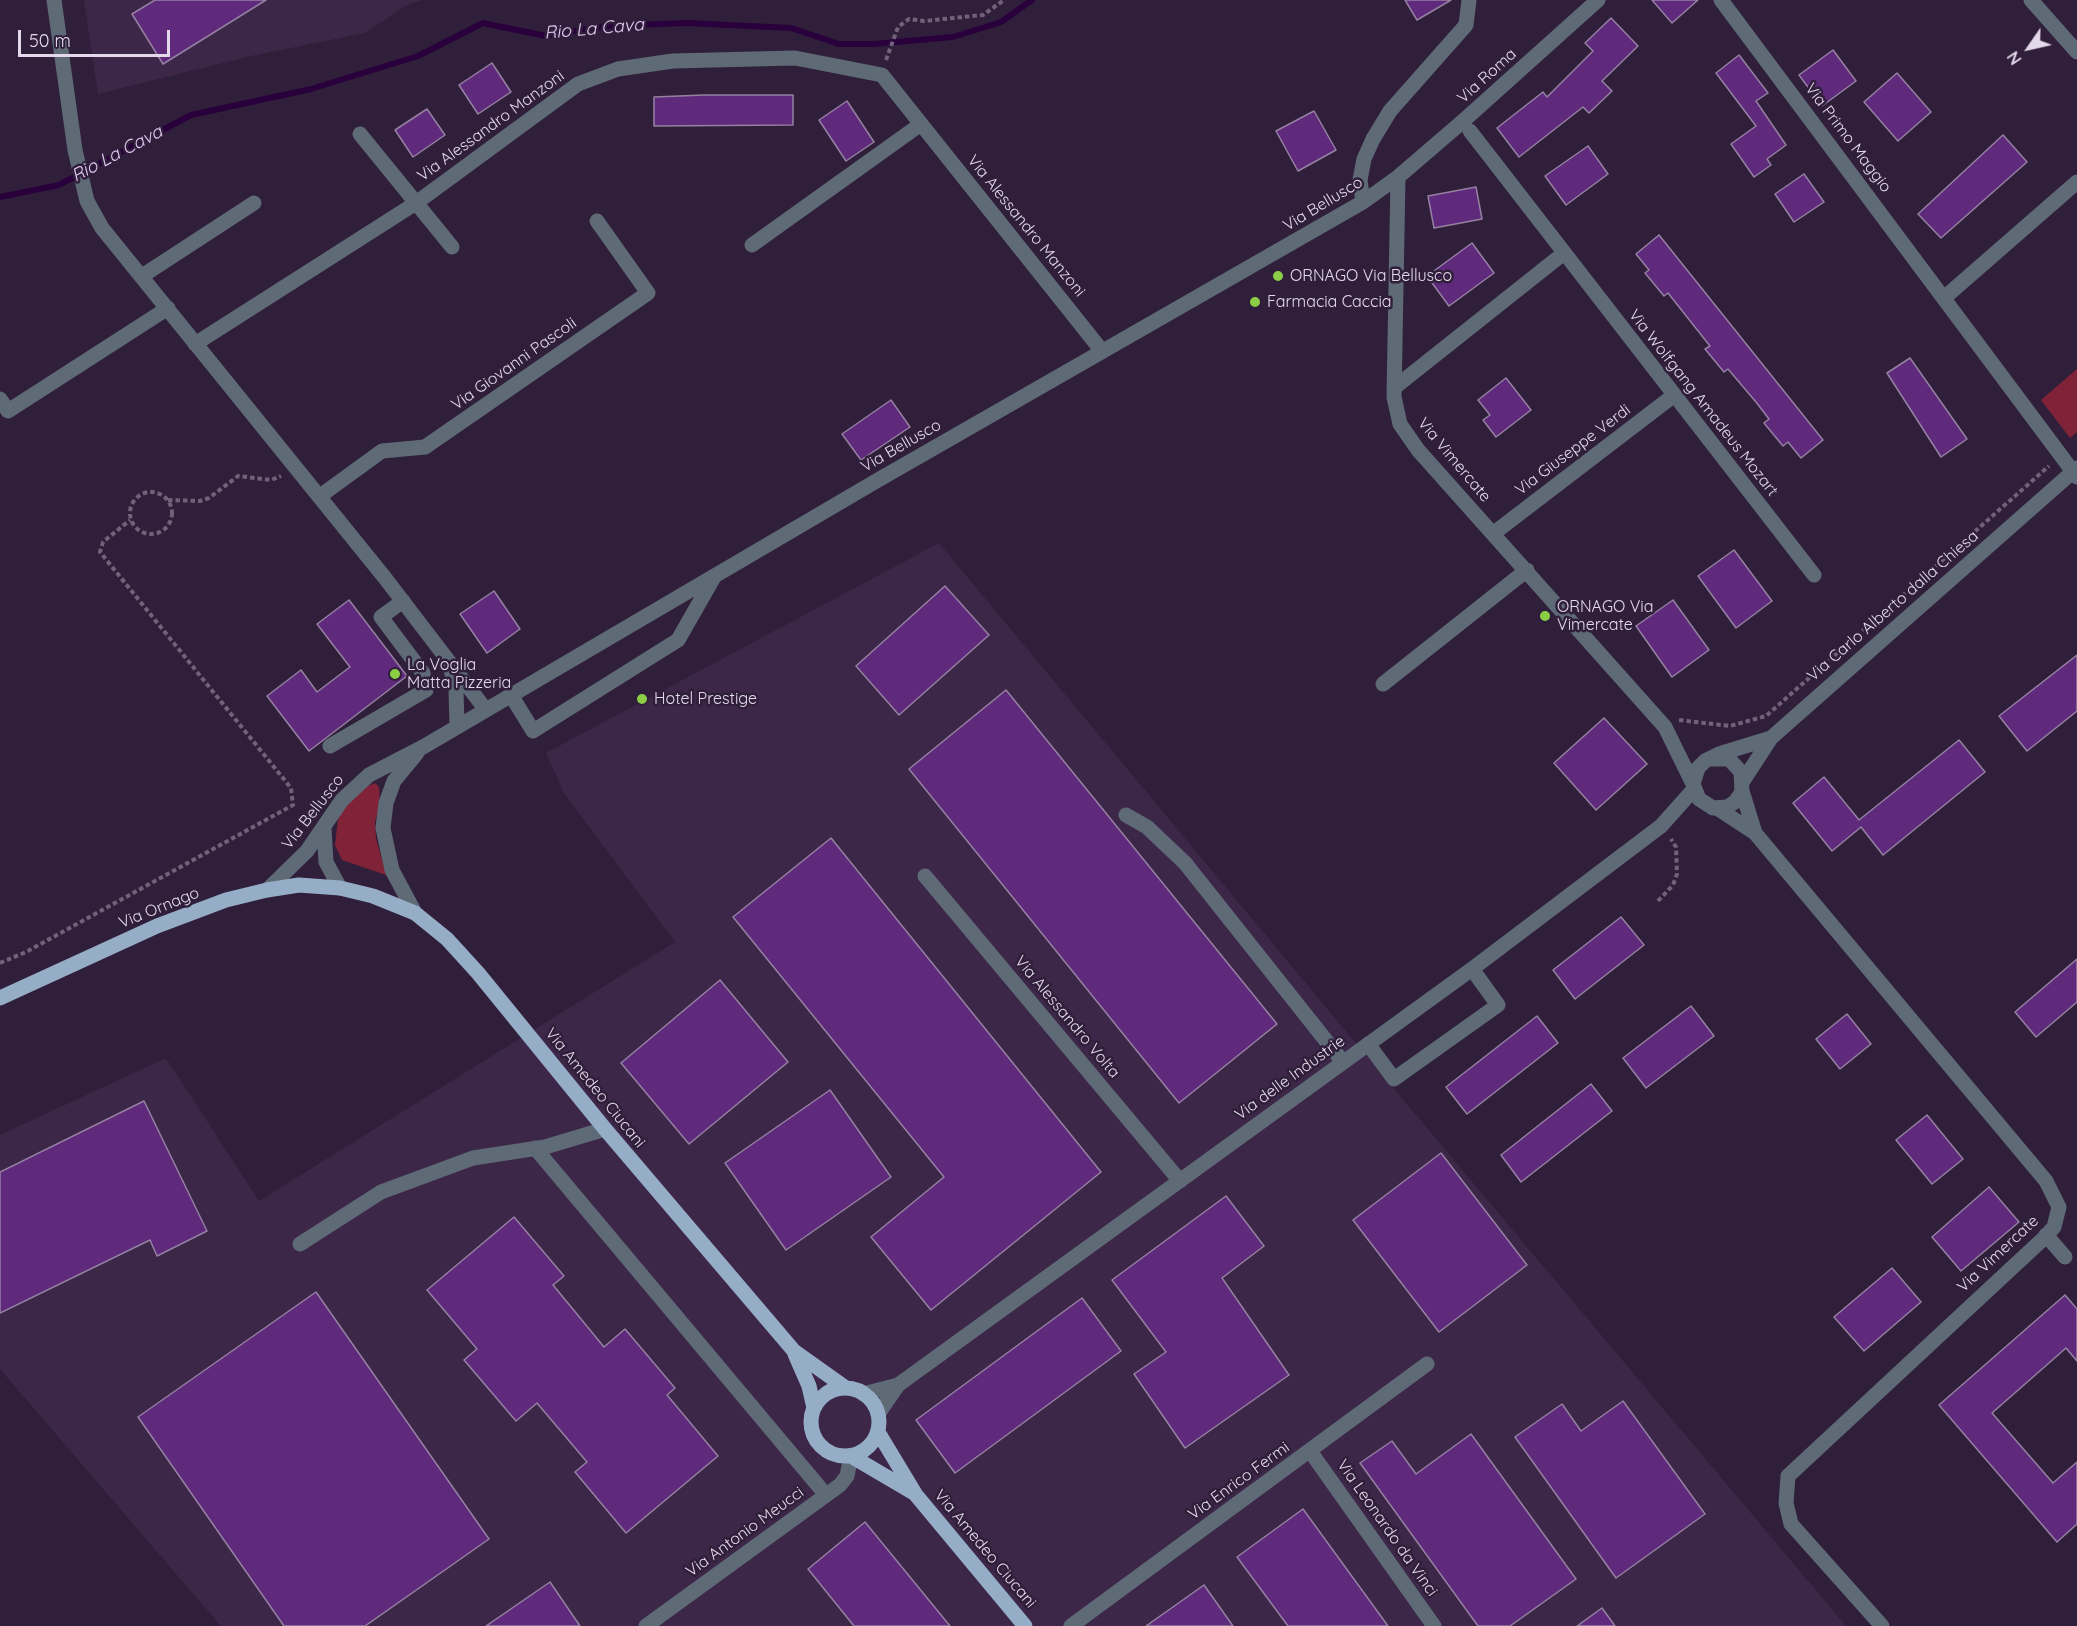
<!DOCTYPE html>
<style>
body{margin:0}
#map{position:relative;width:2077px;height:1626px;overflow:hidden;background:#301f3a;font-family:Quicksand,sans-serif}
canvas{display:block}
.north{position:absolute;left:1999px;top:18px;width:60px;height:60px;-webkit-text-stroke:4px #301f3a;paint-order:stroke;rotate:236deg;font-size:16px;font-weight:700;line-height:24px;text-align:center;color:#e4d9eb}
.north::after{content:'';display:block;margin:auto;width:21px;height:27px;background:#e4d9eb;clip-path:polygon(50% 0,100% 100%,50% 72%,0 100%)}
.scale{position:absolute;left:18px;top:30px;width:152px;height:27px;box-sizing:border-box;border:3px solid #e4d9eb;border-top:0;padding-left:8px;font-size:18px;line-height:21px;white-space:nowrap;color:#e4d9eb;-webkit-text-stroke:4px #301f3a;paint-order:stroke}
</style>
<div id="map">
<canvas width="2077" height="1626"></canvas>
<div class="north">N</div>
<div class="scale">50 m</div>
</div>
<script>
const ctx = document.querySelector('canvas').getContext('2d');
ctx.lineJoin = 'round';
function fill(path, color) {
  ctx.fillStyle = color;
  ctx.fill(path, 'evenodd');
}
function shape(rows) {
  const path = new Path2D();
  for (const r of rows) {
    if (r.length === 3) {
      path.moveTo(r[0] + r[2], r[1]);
      path.arc(r[0], r[1], r[2], 0, 2 * Math.PI);
      continue;
    }
    path.moveTo(r[0], r[1]);
    for (let i = 2; i < r.length; i += 2) path.lineTo(r[i], r[i + 1]);
  }
  return path;
}
function stroke(path, color, width, dash) {
  ctx.strokeStyle = color;
  ctx.lineWidth = width;
  ctx.lineCap = dash ? 'butt' : 'round';
  ctx.setLineDash(dash || []);
  ctx.stroke(path);
}
function write(font, color, halo, rows, align = 'center') {
  ctx.font = font + ' Quicksand,sans-serif';
  ctx.lineWidth = 5;
  ctx.setLineDash([]);
  ctx.textBaseline = 'middle';
  ctx.strokeStyle = halo;
  ctx.fillStyle = color;
  for (const [text, x, y, turn = 0] of rows) {
    ctx.save();
    ctx.translate(x, y);
    ctx.rotate((+turn || 0) * Math.PI / 180);
    ctx.textAlign = isNaN(turn) ? turn : align;
    if (halo) ctx.strokeText(text, 0, 0);
    ctx.fillText(text, 0, 0);
    ctx.restore();
  }
}
fill(shape([
 [84,0,422,0,407,5,365,33,251,56,98,94],
 [939,543,1395,1090,1846,1626,221,1626,0,1369,0,1135,166,1058,259,1201,675,942,564,793,546,753]
]), '#3c2748');
fill(shape([
 [2077,369,2077,432,2070,438,2041,400],
 [375,783,379,787,380,804,375,822,376,838,386,875,342,860,335,845,338,819,347,803,361,789]
]), '#802338');
stroke(shape([
 [0,197,59,185,191,115,311,89,418,56,483,23,546,36,605,26,687,23,791,28,839,44,874,44,953,37,1001,22,1032,0]
]), '#29003c', 6);
const building = shape([
 [155,0,266,0,163,64,132,14,155,0],
 [1405,0,1451,0,1417,20,1405,0],
 [1652,0,1698,0,1672,23,1652,0],
 [1611,18,1638,46,1602,81,1612,91,1589,113,1583,107,1519,157,1497,128,1543,92,1547,97,1593,51,1585,43,1611,18],
 [1833,50,1856,81,1822,106,1799,75,1833,50],
 [1739,55,1768,93,1756,101,1786,145,1767,159,1771,165,1754,177,1731,144,1756,126,1716,73,1739,55],
 [492,63,511,92,478,114,459,85,492,63],
 [1897,73,1931,112,1898,141,1864,102,1897,73],
 [704,95,793,95,793,125,654,126,654,97,704,95],
 [847,101,874,142,846,161,819,120,847,101],
 [427,109,445,135,413,157,395,130,427,109],
 [1314,111,1336,150,1298,171,1276,131,1314,111],
 [2003,135,2027,162,1941,238,1918,214,2003,135],
 [1588,146,1608,174,1566,205,1545,176,1588,146],
 [1804,174,1824,202,1794,222,1775,194,1804,174],
 [1476,187,1482,219,1434,228,1428,196,1476,187],
 [1659,235,1823,440,1801,458,1788,442,1783,446,1764,423,1769,419,1756,402,1728,369,1724,372,1705,349,1710,346,1668,293,1664,296,1645,273,1649,270,1636,254,1659,235],
 [1472,243,1494,273,1449,306,1427,276,1472,243],
 [1910,358,1967,439,1941,457,1887,373,1910,358],
 [1506,378,1531,410,1496,437,1483,420,1490,415,1478,400,1506,378],
 [891,400,910,427,861,460,842,434,891,400],
 [1734,550,1772,601,1736,628,1698,576,1734,550],
 [945,586,989,635,899,715,856,666,945,586],
 [494,591,520,629,487,653,460,614,494,591],
 [349,600,407,676,309,751,267,696,301,670,317,692,350,667,317,624,349,600],
 [1673,600,1709,650,1672,677,1636,626,1673,600],
 [2077,655,2077,711,2027,751,1999,716,2077,655],
 [1006,690,1277,1024,1179,1103,909,769,1006,690],
 [1604,718,1647,764,1596,810,1554,763,1604,718],
 [1959,740,1985,772,1883,855,1861,827,1832,851,1793,803,1824,777,1859,820,1959,740],
 [831,838,1101,1172,931,1310,871,1237,944,1177,733,917,831,838],
 [1621,917,1644,945,1575,999,1553,970,1621,917],
 [2077,959,2077,1002,2036,1037,2015,1012,2077,959],
 [720,980,788,1062,689,1144,621,1063,720,980],
 [1691,1006,1714,1036,1646,1088,1623,1058,1691,1006],
 [1847,1014,1871,1044,1840,1069,1816,1039,1847,1014],
 [1537,1016,1558,1043,1467,1114,1446,1087,1537,1016],
 [1591,1084,1612,1111,1521,1182,1501,1155,1591,1084],
 [830,1090,891,1177,786,1250,725,1163,830,1090],
 [144,1101,207,1231,157,1256,150,1240,0,1313,0,1172,144,1101],
 [1927,1115,1963,1159,1932,1184,1896,1140,1927,1115],
 [1441,1153,1527,1265,1439,1332,1353,1220,1441,1153],
 [1989,1187,2019,1222,1961,1271,1932,1237,1989,1187],
 [1226,1196,1264,1246,1222,1278,1289,1375,1185,1448,1134,1374,1166,1352,1112,1280,1226,1196],
 [514,1217,564,1276,553,1285,604,1347,625,1329,675,1388,667,1395,718,1456,626,1533,575,1472,587,1462,537,1403,516,1421,464,1360,477,1349,427,1290,514,1217],
 [1892,1268,1921,1302,1864,1351,1834,1317,1892,1268],
 [316,1292,489,1539,365,1626,284,1626,138,1417,316,1292],
 [2065,1295,2077,1309,2077,1361,2066,1348,1992,1413,2053,1483,2077,1462,2077,1524,2057,1542,1939,1405,2065,1295],
 [1082,1298,1121,1351,955,1473,916,1420,1082,1298],
 [1623,1401,1705,1514,1616,1578,1515,1437,1562,1404,1581,1431,1623,1401],
 [1471,1434,1576,1579,1510,1626,1478,1626,1360,1463,1392,1441,1416,1474,1471,1434],
 [1303,1509,1388,1626,1288,1626,1237,1557,1303,1509],
 [865,1522,950,1626,854,1626,808,1569,865,1522],
 [550,1582,580,1626,486,1626,550,1582],
 [1204,1585,1233,1626,1146,1626,1204,1585],
 [1602,1608,1615,1626,1577,1626,1602,1608]
]);
fill(building, '#5f297c');
stroke(building, '#9581a2', 1.5);
stroke(shape([
 [886,60,898,27,909,19,924,21,983,15,1004,0],
 [151,513,21],
 [168,500,200,501,209,498,238,476,271,480,281,476],
 [1679,720,1730,726,1766,716,2049,466],
 [1658,901,1673,885,1677,874,1676,847,1671,839],
 [0,963,26,952,293,805,291,788,100,552,103,542,130,520]
]), '#71627a', 4, [4.5, 3]);
stroke(shape([
 [54,0,75,150,87,201,102,228,385,578,486,710],
 [1721,0,2077,477],
 [2031,0,2077,52],
 [1470,131,1814,575],
 [360,134,452,247],
 [1398,177,1394,397,1400,424,1418,450,1665,727,1693,784],
 [1363,202,1360,180,1364,159,1373,139,1390,111,1466,25,1469,0],
 [752,245,921,124],
 [142,276,254,203],
 [1944,298,2077,182],
 [195,344,416,203,578,84,618,69,673,61,795,58,882,75,1102,351],
 [1394,388,1564,253],
 [0,399,8,411,168,308],
 [320,496,382,451,425,447,648,293,597,221],
 [1494,533,1673,396],
 [450,666,456,690,457,727],
 [1383,684,1527,570],
 [511,695,533,731,678,640,714,577],
 [330,746,426,690,423,673,381,617,403,601],
 [1710,759,1729,759,1741,772,1742,792,1735,802,1727,807,1713,808,1699,799,1693,784,1698,768,1705,761,1719,754,1771,738],
 [1743,781,1771,738,2077,468],
 [1742,791,1755,833,2046,1181,2059,1207,2054,1227,2043,1239,1788,1476,1786,1503,1791,1524,1882,1626],
 [1717,808,1755,833],
 [1126,815,1147,827,1185,863,1343,1062],
 [324,829,326,862,340,888],
 [925,876,1180,1181],
 [267,890,307,851,342,800,369,775,423,747,878,480,1363,202,1398,177,1462,122,1598,0],
 [415,913,392,870,383,828,386,803,394,781,417,753],
 [1368,1044,1394,1079,1498,1005,1472,969],
 [535,1148,826,1495],
 [2046,1235,2065,1257],
 [300,1244,381,1192,473,1158,545,1147,605,1129],
 [863,1394,898,1385],
 [878,1414,898,1385,1472,969,1661,826,1694,789],
 [1310,1451,1434,1626],
 [646,1626,840,1485,847,1476,851,1456],
 [1071,1626,1427,1364]
]), '#5f6a77', 15);
stroke(shape([
 [0,998,157,926,226,900,267,890,299,885,340,888,373,896,415,913,447,939,478,973,605,1129,794,1351,846,1388],
 [795,1354,809,1386,814,1408],
 [845,1422,34],
 [878,1432,916,1495,1025,1626],
 [851,1456,914,1493]
]), '#96adc7', 15);
for (const [x, y, r, color] of [
 [1278,276,6,"#8bce46"],
 [1255,302,6,"#8bce46"],
 [1545,616,6,"#8bce46"],
 [395,674,6,"#8bce46"],
 [642,699,6,"#8bce46"]
]) {
  const dot = new Path2D();
  dot.arc(x, y, r, 0, 2 * Math.PI);
  ctx.fillStyle = color;
  ctx.fill(dot);
  stroke(dot, '#301f3a', 2);
}
write('16px', '#e4d9eb', '#301f3a', [
 ["Via Roma",1487,76,-42],
 ["Via Alessandro Manzoni",491,126,-36],
 ["Via Primo Maggio",1848,138,53],
 ["Via Bellusco",1323,204,-31],
 ["Via Alessandro Manzoni",1026,226,51],
 ["Via Giovanni Pascoli",514,364,-35],
 ["Via Wolfgang Amadeus Mozart",1703,403,52],
 ["Via Bellusco",901,446,-30],
 ["Via Giuseppe Verdi",1573,450,-37],
 ["Via Vimercate",1454,460,50],
 ["Via Carlo Alberto dalla Chiesa",1893,606,-41],
 ["Via Bellusco",313,812,-52],
 ["Via Ornago",159,908,-22],
 ["Via Alessandro Volta",1067,1017,50],
 ["Via delle Industrie",1290,1078,-36],
 ["Via Amedeo Ciucani",595,1088,51],
 ["Via Vimercate",1998,1254,-43],
 ["Via Enrico Fermi",1239,1481,-36],
 ["Via Leonardo da Vinci",1387,1528,55],
 ["Via Antonio Meucci",745,1532,-36],
 ["Via Amedeo Ciucani",985,1549,50]
]);
write('16px', '#e4d9eb', '#301f3a', [
 ["ORNAGO Via Bellusco",1290,276],
 ["Farmacia Caccia",1267,302],
 ["ORNAGO Via",1557,607],
 ["Vimercate",1557,625],
 ["La Voglia",407,665],
 ["Matta Pizzeria",407,683],
 ["Hotel Prestige",654,699]
], 'left');
write('italic 18px', '#e4c9f6', '#301f3a', [
 ["Rio La Cava",594,29,-5],
 ["Rio La Cava",117,154,-28]
]);
</script>
